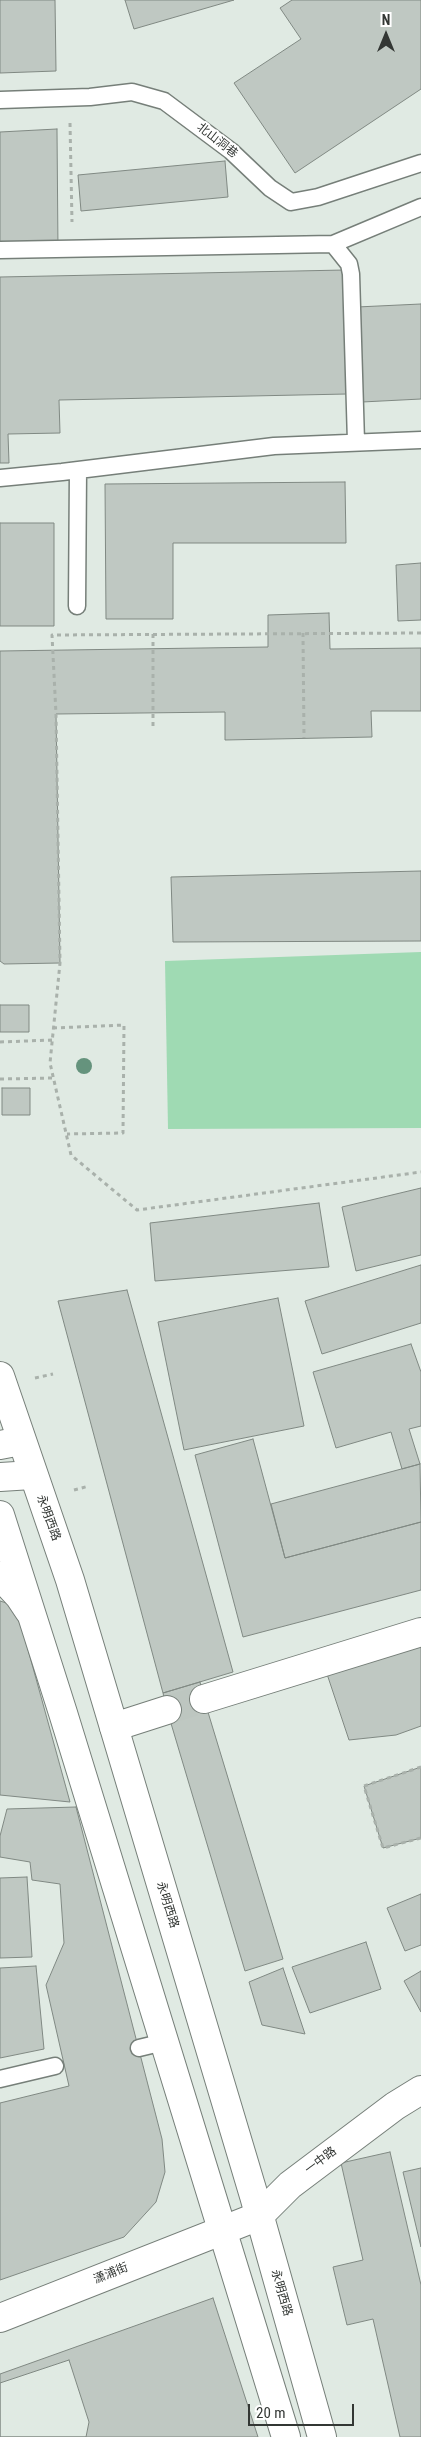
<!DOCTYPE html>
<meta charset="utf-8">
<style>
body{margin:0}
#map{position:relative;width:421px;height:2437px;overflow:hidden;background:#e0eae3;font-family:"Roboto Condensed",sans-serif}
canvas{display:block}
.north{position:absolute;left:361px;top:10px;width:50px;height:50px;-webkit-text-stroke:4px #fff;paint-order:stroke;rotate:0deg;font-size:14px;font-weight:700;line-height:20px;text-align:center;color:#333734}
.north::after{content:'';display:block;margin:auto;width:18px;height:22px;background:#333734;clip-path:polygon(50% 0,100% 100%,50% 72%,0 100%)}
.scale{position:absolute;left:248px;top:2404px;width:106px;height:22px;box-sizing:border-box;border:2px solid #333734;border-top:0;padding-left:6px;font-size:15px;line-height:18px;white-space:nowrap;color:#333734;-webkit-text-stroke:4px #fff;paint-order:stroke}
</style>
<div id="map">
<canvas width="421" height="2437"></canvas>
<div class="north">N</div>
<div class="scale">20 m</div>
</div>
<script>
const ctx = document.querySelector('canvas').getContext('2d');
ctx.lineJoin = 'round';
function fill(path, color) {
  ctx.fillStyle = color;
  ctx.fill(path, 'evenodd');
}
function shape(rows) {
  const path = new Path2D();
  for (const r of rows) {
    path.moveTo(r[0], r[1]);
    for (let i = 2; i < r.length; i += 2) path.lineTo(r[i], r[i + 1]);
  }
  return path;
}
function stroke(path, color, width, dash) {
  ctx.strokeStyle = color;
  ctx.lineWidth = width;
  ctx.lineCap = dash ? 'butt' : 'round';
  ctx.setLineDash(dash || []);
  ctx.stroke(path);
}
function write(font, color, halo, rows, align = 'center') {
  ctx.font = font + ' "Roboto Condensed","Noto Sans SC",sans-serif';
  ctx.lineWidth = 4;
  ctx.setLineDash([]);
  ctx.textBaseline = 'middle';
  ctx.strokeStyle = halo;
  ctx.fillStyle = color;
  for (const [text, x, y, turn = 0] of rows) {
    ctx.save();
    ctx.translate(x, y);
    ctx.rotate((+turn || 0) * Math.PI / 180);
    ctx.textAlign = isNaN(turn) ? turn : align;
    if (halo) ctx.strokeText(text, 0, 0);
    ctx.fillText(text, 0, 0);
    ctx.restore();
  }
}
fill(shape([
 [421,952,421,1128,168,1129,165,961]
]), '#9fdab3');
const building = shape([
 [0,0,55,0,56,71,0,73,0,0],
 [125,0,234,0,134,29,125,0],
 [292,0,421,0,421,89,295,173,234,83,301,39,280,8,292,0],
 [57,129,58,250,0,250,0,132,57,129],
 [225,161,228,197,81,211,78,175,225,161],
 [345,270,347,394,59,400,60,433,8,434,9,463,0,463,0,277,345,270],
 [421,304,421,399,362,402,357,307,421,304],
 [345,482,346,543,173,543,173,619,106,619,105,484,345,482],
 [0,523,54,523,54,626,0,626,0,523],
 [421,563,421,620,398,621,396,565,421,563],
 [329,613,330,649,421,648,421,711,371,711,372,737,225,740,225,712,56,714,60,963,4,964,0,961,0,651,268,647,268,615,329,613],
 [421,871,421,941,173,942,171,877,421,871],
 [0,1005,29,1005,29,1032,0,1032,0,1005],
 [2,1088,30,1088,30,1115,2,1115,2,1088],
 [421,1188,421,1255,356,1271,342,1207,421,1188],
 [319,1203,329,1267,155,1281,150,1223,319,1203],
 [421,1265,421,1323,322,1354,305,1301,421,1265],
 [127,1290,233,1672,163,1693,58,1301,127,1290],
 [278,1298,304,1426,184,1450,158,1322,278,1298],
 [411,1344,421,1372,421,1426,409,1429,420,1464,402,1469,391,1432,336,1448,313,1372,411,1344],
 [253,1439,285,1558,421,1522,421,1590,243,1637,195,1455,253,1439],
 [420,1464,421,1522,285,1558,271,1504,420,1464],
 [0,1601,16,1606,70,1802,0,1795,0,1601],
 [421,1634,421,1726,396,1735,349,1740,323,1662,421,1634],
 [200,1682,204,1699,167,1710,163,1693,200,1682],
 [204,1699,283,1959,245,1971,167,1710,204,1699],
 [421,1767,421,1838,383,1848,364,1786,421,1767],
 [76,1807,162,2139,165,2172,156,2202,124,2237,0,2280,0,2103,69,2086,46,1985,64,1943,60,1884,32,1880,30,1862,0,1857,0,1836,7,1809,76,1807],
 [27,1877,32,1957,0,1958,0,1878,27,1877],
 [421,1894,421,1945,405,1951,387,1908,421,1894],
 [366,1942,381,1989,310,2013,292,1967,366,1942],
 [36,1966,44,2049,0,2058,0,1968,36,1966],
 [283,1968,305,2034,262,2025,249,1982,283,1968],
 [421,1971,421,2012,404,1981,421,1971],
 [390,2152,421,2285,421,2437,400,2437,373,2319,347,2325,333,2267,363,2260,341,2163,390,2152],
 [421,2168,421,2247,403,2172,421,2168],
 [213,2298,258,2437,0,2437,0,2374,213,2298],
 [69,2360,89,2422,86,2437,0,2437,0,2383,69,2360]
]);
fill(building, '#bfc8c2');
stroke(building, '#808983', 1);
stroke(shape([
 [167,1710,204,1699]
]), '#bdc6c0', 28, [28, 14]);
const service = shape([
 [0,100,90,97,132,92,164,101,231,151,270,188,291,202,318,197,421,163],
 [333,244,349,264,351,274,356,442],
 [0,250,333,244,421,207],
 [0,478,62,472,274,446,421,440],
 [77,606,78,470],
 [139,2048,164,2042],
 [0,2079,55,2066]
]);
const minor = shape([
 [204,1699,421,1632],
 [114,1727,167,1710],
 [0,2318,259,2216,290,2185,395,2106,421,2090]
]);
const secondary = shape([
 [0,1445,21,1441],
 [0,1477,32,1475],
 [0,1576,19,1596,29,1611]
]);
const primary = shape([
 [0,1376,70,1580,254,2196,322,2437],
 [0,1515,63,1713,286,2437]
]);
stroke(service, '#767f79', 19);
stroke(minor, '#767f79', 30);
stroke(secondary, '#767f79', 30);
stroke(primary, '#767f79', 30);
stroke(shape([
 [70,123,72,222],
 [303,633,304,738],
 [421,633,52,635,56,714,60,963,50,1063,71,1155,137,1210,421,1172],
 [153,634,153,727],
 [53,1028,124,1025,123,1133,67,1134],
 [0,1042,52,1040],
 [0,1079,54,1078],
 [35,1378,53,1374],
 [74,1490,89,1486],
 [421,1767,364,1786,383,1848,421,1838]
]), '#a9b1ab', 3, [4, 4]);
stroke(service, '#fff', 16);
stroke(minor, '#fff', 28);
stroke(secondary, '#fff', 28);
stroke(primary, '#fff', 28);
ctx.fillStyle = '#65937d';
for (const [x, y] of [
 [84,1066]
]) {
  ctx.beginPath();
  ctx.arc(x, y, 8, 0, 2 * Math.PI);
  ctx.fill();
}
write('12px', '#333734', '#fff', [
 ["北山洞巷",217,141,38],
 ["永明西路",48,1518,70],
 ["永明西路",167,1905,73],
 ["一中路",321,2161,-37],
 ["潇浦街",111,2274,-22],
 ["永明西路",281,2293,74]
]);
</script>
